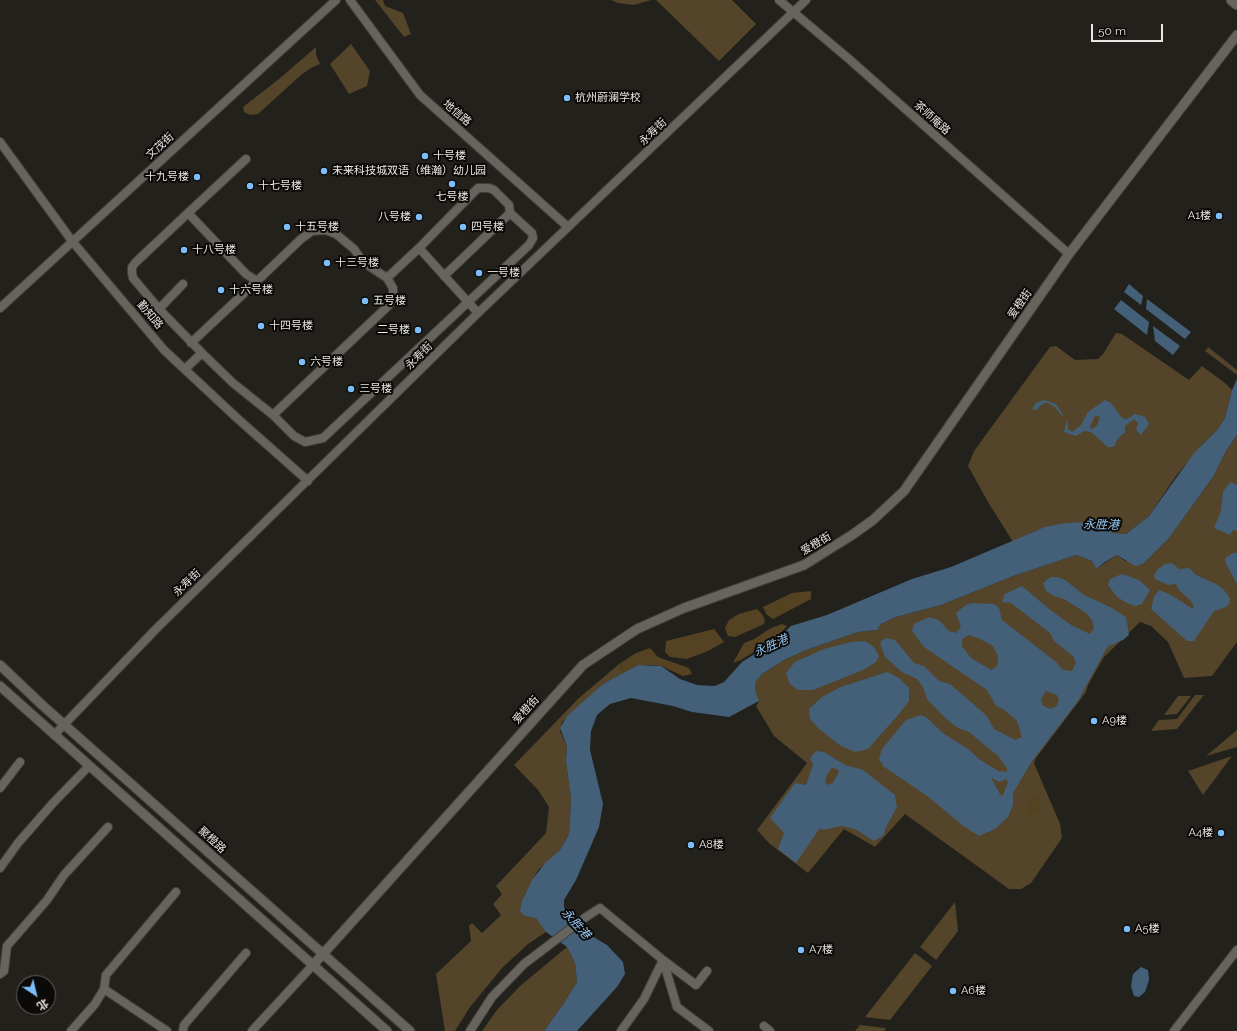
<!DOCTYPE html>
<meta charset="utf-8">
<style>
body{margin:0}
#map{position:relative;width:1237px;height:1031px;overflow:hidden;background:#23211b;font-family:Raleway,"Noto Sans SC",sans-serif}
canvas{display:block}
.north{position:absolute;left:16px;top:975px;width:40px;height:40px;box-sizing:border-box;background:#0c0a08;border:1px solid #64625f;border-radius:50%;rotate:145deg;font-size:11px;font-weight:700;line-height:16px;text-align:center;color:#e8e6e2}
.north::after{content:'';display:block;margin:auto;width:14px;height:18px;background:#7bbef8;clip-path:polygon(50% 0,100% 100%,50% 72%,0 100%)}
.scale{position:absolute;left:1091px;top:24px;width:72px;height:18px;box-sizing:border-box;border:2px solid #e8e6e2;border-top:0;padding-left:5px;font-size:12px;line-height:14px;white-space:nowrap;color:#e8e6e2;-webkit-text-stroke:3px #0c0a08;paint-order:stroke}
</style>
<div id="map">
<canvas width="1237" height="1031"></canvas>
<div class="north">北</div>
<div class="scale">50 m</div>
</div>
<script>
const ctx = document.querySelector('canvas').getContext('2d');
ctx.lineJoin = 'round';
function fill(path, color) {
  ctx.fillStyle = color;
  ctx.fill(path, 'evenodd');
}
function shape(rows) {
  const path = new Path2D();
  for (const r of rows) {
    path.moveTo(r[0], r[1]);
    for (let i = 2; i < r.length; i += 2) path.lineTo(r[i], r[i + 1]);
  }
  return path;
}
function stroke(path, color, width, dash) {
  ctx.strokeStyle = color;
  ctx.lineWidth = width;
  ctx.lineCap = dash ? 'butt' : 'round';
  ctx.setLineDash(dash || []);
  ctx.stroke(path);
}
function write(font, color, halo, rows, align = 'center') {
  ctx.font = font + ' Raleway,"Noto Sans SC",sans-serif';
  ctx.lineWidth = 4;
  ctx.setLineDash([]);
  ctx.textBaseline = 'middle';
  ctx.strokeStyle = halo;
  ctx.fillStyle = color;
  for (const [text, x, y, turn = 0] of rows) {
    ctx.save();
    ctx.translate(x, y);
    ctx.rotate((+turn || 0) * Math.PI / 180);
    ctx.textAlign = isNaN(turn) ? turn : align;
    if (halo) ctx.strokeText(text, 0, 0);
    ctx.fillText(text, 0, 0);
    ctx.restore();
  }
}
fill(shape([
 [375,0,383,0,385,6,403,13,411,34,404,37],
 [611,0,651,0,634,5,618,3],
 [656,0,732,0,756,24,719,61],
 [351,44,370,71,367,86,349,94,330,64],
 [316,47,316,55,320,64,311,68,301,75,258,114,250,115,244,112,243,107,279,79],
 [1116,333,1122,334,1189,380,1202,366,1225,383,1232,390,1225,418,1218,429,1202,445,1176,476,1149,516,1126,534,1113,533,1107,528,1065,523,1035,531,1013,542,988,502,968,466,974,451,1050,347,1056,346,1075,360,1098,359,1103,354],
 [1208,347,1237,370,1237,375,1205,351],
 [1237,435,1237,642,1212,676,1184,678,1168,642,1151,626,1140,622,1104,657,1088,685,1086,692,1036,758,1034,763,1060,824,1062,838,1031,883,1021,889,1009,889,905,814,875,847,844,829,808,873,770,844,757,830,807,763,774,736,756,706,759,701,755,690,756,681,762,674,784,660,806,650,858,632,877,630,881,624,896,617,941,605,1016,575,1076,555,1092,561,1096,569,1117,555,1125,561,1144,563,1169,538,1213,477,1226,451],
 [619,664,624,673,603,684,562,722,560,731,567,746,566,761,571,799,569,834,560,850,538,870,524,896,525,916,536,917,546,932,528,944,503,967,470,1007,455,1031,445,1031,436,974,471,941,469,926,472,923,482,933,501,915,493,904,502,894,496,886,546,833,549,807,538,790,514,765,579,698],
 [1195,695,1204,695,1177,729,1151,731,1159,720,1177,719],
 [1178,696,1191,696,1177,714,1164,715],
 [1237,730,1237,747,1206,756],
 [1232,756,1203,795,1188,771],
 [955,902,958,931,936,960,920,947],
 [567,947,575,963,577,982,564,1003,544,1031,482,1031,497,1010,520,986],
 [915,953,932,966,890,1020,865,1017],
 [860,1025,886,1028,884,1031,855,1031]
]), '#53442a');
fill(shape([
 [811,591,811,599,773,619,766,614,763,607,792,593],
 [757,609,762,614,765,620,764,624,735,637,728,636,725,628,729,620,739,614],
 [782,624,787,626,776,638,741,660,733,663,744,643,754,639,771,628],
 [714,629,724,642,708,651,687,659,670,657,665,652,666,641],
 [650,648,658,657,689,668,692,674,683,676,661,666,652,665,638,665,624,673,619,664,636,653],
 [1033,795,1039,795,1040,809,1028,819,1025,815]
]), '#544222');
fill(shape([
 [1129,284,1143,296,1141,305,1124,292],
 [1147,299,1191,332,1185,339,1146,309],
 [1121,300,1149,322,1147,335,1114,309],
 [1153,326,1180,346,1173,355,1155,341],
 [1237,379,1237,435,1226,451,1213,477,1169,538,1144,563,1137,566,1133,565,1117,555,1105,562,1096,569,1092,561,1076,555,1016,575,941,605,896,617,881,624,877,630,858,632,806,650,784,660,762,674,756,681,755,690,759,701,729,717,692,712,673,706,631,698,610,704,597,715,591,731,590,750,603,804,599,827,576,880,564,900,564,906,566,914,585,932,607,945,623,962,625,974,617,987,577,1031,544,1031,564,1003,577,982,575,963,567,947,546,932,536,918,525,916,520,911,522,901,532,880,545,863,560,850,569,834,571,799,566,761,567,746,560,728,567,716,603,684,638,665,661,666,680,679,697,685,715,686,724,682,742,662,774,642,791,626,827,615,912,579,951,567,1045,527,1065,523,1091,522,1107,528,1113,533,1126,534,1149,516,1194,453,1218,429,1225,418,1232,390],
 [1044,400,1056,404,1063,415,1062,416,1055,407,1048,403,1044,403,1036,410,1032,409,1036,403],
 [1105,400,1111,403,1122,418,1127,419,1135,414,1145,417,1149,424,1141,435,1136,430,1138,423,1134,419,1125,426,1125,434,1123,433,1115,443,1116,445,1112,447,1108,447,1091,432,1084,431,1076,436,1064,432,1067,419,1068,429,1072,432,1081,425,1088,412],
 [1095,416,1098,416,1100,418,1097,426,1091,429,1090,426],
 [1231,482,1237,485,1237,536,1237,531,1233,530,1230,535,1214,528,1221,511,1223,491],
 [1233,553,1237,553,1237,584,1226,564,1225,558],
 [1172,563,1179,569,1189,568,1196,575,1216,584,1224,590,1230,598,1229,604,1226,607,1214,611,1194,641,1187,641,1151,609,1154,597,1159,590,1171,595,1193,609,1194,607,1190,600,1179,590,1176,584,1168,585,1155,579,1154,575,1158,569,1165,564],
 [1122,574,1139,580,1150,590,1142,604,1135,606,1127,603,1117,597,1108,585,1110,579],
 [1051,577,1057,577,1065,580,1084,595,1110,607,1126,617,1129,635,1123,640,1109,646,1106,649,1078,701,1032,761,1013,793,1013,805,1008,817,995,829,979,836,962,825,930,798,883,766,879,759,882,749,906,720,921,715,926,717,944,734,968,749,979,759,998,771,1007,772,1007,768,998,756,981,742,969,732,958,728,946,719,927,699,923,687,917,679,902,672,885,657,880,642,886,638,895,640,914,663,924,666,939,681,950,684,987,716,994,729,1015,740,1022,737,1017,721,1003,709,996,706,987,690,924,647,912,631,914,624,929,617,939,620,949,631,956,633,961,627,956,613,966,605,973,603,994,604,999,608,1002,620,1056,662,1063,670,1072,671,1076,663,1073,656,1054,641,1050,633,1011,603,1002,602,1005,594,1022,586,1049,609,1071,625,1090,634,1094,628,1092,620,1086,613,1064,599,1054,596,1046,591,1043,583],
 [969,635,978,638,993,646,998,656,997,666,991,670,971,658,962,646,962,639],
 [1046,691,1057,695,1059,700,1057,706,1050,709,1042,705,1041,699],
 [991,778,1000,782,1006,779,1008,782,1003,795,1001,796],
 [865,641,874,647,879,656,876,662,863,670,813,690,798,690,790,684,786,673,795,662,824,649,851,642],
 [887,672,899,678,909,688,909,701,898,715,868,749,855,752,841,746,818,728,810,719,809,709,822,697,841,687],
 [816,751,824,752,845,765,863,770,895,795,897,807,886,827,883,836,874,841,855,829,842,826,822,830,820,828,796,863,778,849,784,833,770,818,795,783,806,785,813,765,810,758],
 [832,768,837,769,839,772,833,783,828,785,825,782,827,774],
 [1141,967,1148,970,1149,980,1145,992,1139,997,1134,996,1131,986,1133,974]
]), '#446079');
const minor = shape([
 [350,0,420,95,568,227],
 [779,0,849,59,1069,254],
 [0,142,72,241,164,350,238,419,308,481],
 [246,159,188,213,246,274,257,281,301,239,312,231,326,230,336,234,354,249,363,262,387,278],
 [419,248,387,278,393,288,393,299,388,306,273,415,294,436,305,442,323,438,529,245,533,238,532,233,510,213],
 [444,276,510,213,509,205,494,190,489,188,478,188,419,248,478,313],
 [0,308,336,0],
 [159,309,183,284],
 [191,343,257,281],
 [202,353,233,383,273,415],
 [186,368,202,353,159,309,133,278,132,273,132,267,136,262,188,213],
 [54,735,157,628,478,313,806,0],
 [0,788,20,762],
 [0,868,18,843,53,803,89,766],
 [0,974,4,971,7,946,47,900,64,875,108,827],
 [104,989,167,1031],
 [764,1026,770,1031],
 [71,1031,95,1004,104,989,106,975,176,892],
 [183,1031,184,1025,246,953],
 [252,1031,313,965],
 [470,1031,492,997,524,964,586,917,600,908,663,960,677,1007,709,1031],
 [621,1031,644,999,663,960,696,985,707,971],
 [1174,1031,1237,950]
]);
const tertiary = shape([
 [0,665,41,704,410,1031],
 [0,686,387,1031],
 [313,965,583,665,637,629,684,608,804,565,852,535,873,520,904,491,1069,254,1237,35]
]);
const secondary = shape([
 [1232,0,1237,4]
]);
stroke(minor, '#423f3b', 10);
stroke(tertiary, '#423f3b', 11);
stroke(secondary, '#423f3b', 13);
stroke(minor, '#67645e', 8);
stroke(tertiary, '#67645e', 9);
stroke(secondary, '#67645e', 11);
for (const [x, y, r, color] of [
 [567,98,4,"#7bbef8"],
 [425,156,4,"#7bbef8"],
 [324,171,4,"#7bbef8"],
 [197,177,4,"#7bbef8"],
 [452,184,4,"#7bbef8"],
 [250,186,4,"#7bbef8"],
 [1219,216,4,"#7bbef8"],
 [419,217,4,"#7bbef8"],
 [287,227,4,"#7bbef8"],
 [463,227,4,"#7bbef8"],
 [184,250,4,"#7bbef8"],
 [327,263,4,"#7bbef8"],
 [479,273,4,"#7bbef8"],
 [221,290,4,"#7bbef8"],
 [365,301,4,"#7bbef8"],
 [261,326,4,"#7bbef8"],
 [418,330,4,"#7bbef8"],
 [302,362,4,"#7bbef8"],
 [351,389,4,"#7bbef8"],
 [1094,721,4,"#7bbef8"],
 [1221,833,4,"#7bbef8"],
 [691,845,4,"#7bbef8"],
 [1127,929,4,"#7bbef8"],
 [801,950,4,"#7bbef8"],
 [953,991,4,"#7bbef8"]
]) {
  const dot = new Path2D();
  dot.arc(x, y, r, 0, 2 * Math.PI);
  ctx.fillStyle = color;
  ctx.fill(dot);
  stroke(dot, '#0c0a08', 1.5);
}
write('11px', '#e8e6e2', '#0c0a08', [
 ["杭州蔚澜学校",575,98],
 ["十号楼",433,156],
 ["未来科技城双语（维瀚）幼儿园",332,171],
 ["十九号楼",189,177,"right"],
 ["十七号楼",258,186],
 ["七号楼",452,197,"center"],
 ["A1楼",1211,216,"right"],
 ["八号楼",411,217,"right"],
 ["十五号楼",295,227],
 ["四号楼",471,227],
 ["十八号楼",192,250],
 ["十三号楼",335,263],
 ["一号楼",487,273],
 ["十六号楼",229,290],
 ["五号楼",373,301],
 ["十四号楼",269,326],
 ["二号楼",410,330,"right"],
 ["六号楼",310,362],
 ["三号楼",359,389],
 ["A9楼",1102,721],
 ["A4楼",1213,833,"right"],
 ["A8楼",699,845],
 ["A5楼",1135,929],
 ["A7楼",809,950],
 ["A6楼",961,991]
], 'left');
write('11px', '#e8e6e2', '#0c0a08', [
 ["地信路",457,113,41],
 ["茶师庵路",932,118,42],
 ["永寿街",653,132,-44],
 ["文茂街",160,146,-42],
 ["爱橙街",1020,304,-55],
 ["勤知路",150,315,50],
 ["永寿街",419,356,-45],
 ["爱橙街",816,544,-31],
 ["永寿街",187,583,-44],
 ["爱橙街",526,710,-48],
 ["聚橙路",212,840,42]
]);
write('italic 12px', '#93c6f3', '#0c0a08', [
 ["永胜港",1101,525,1],
 ["永胜港",771,646,-24],
 ["永胜港",576,924,48]
]);
</script>
